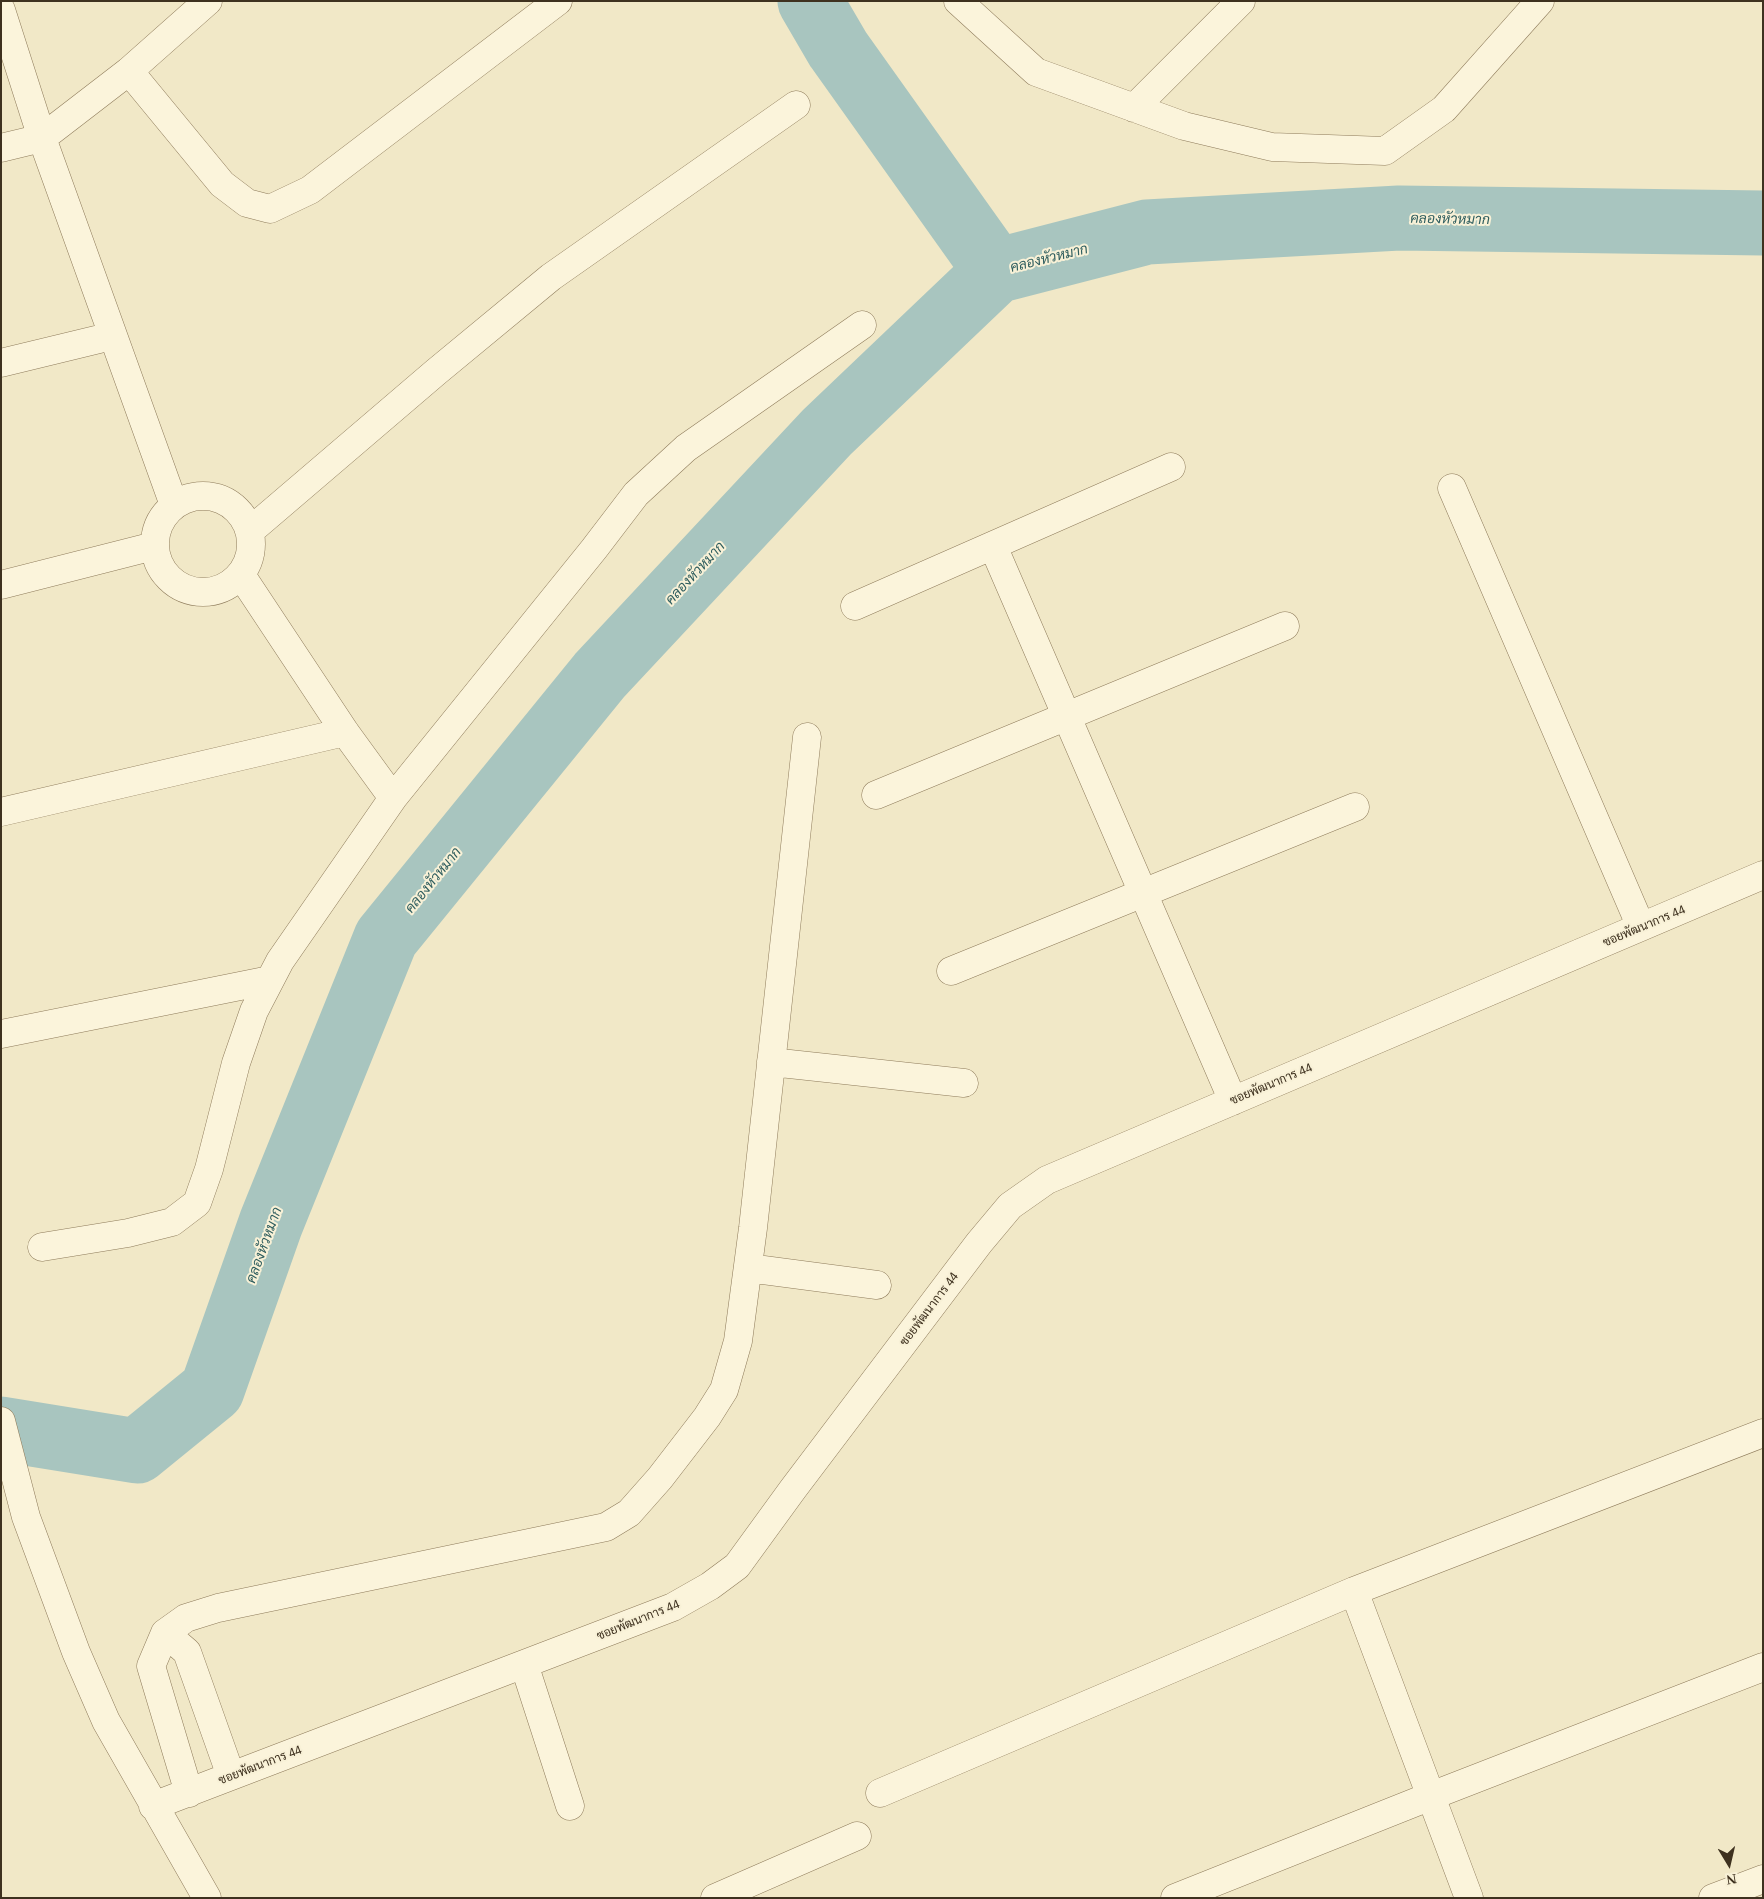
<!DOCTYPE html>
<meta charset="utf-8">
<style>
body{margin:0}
#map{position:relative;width:1764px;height:1899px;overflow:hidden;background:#f1e8c7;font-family:Georgia,serif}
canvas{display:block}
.frame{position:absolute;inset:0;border:2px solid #3e311f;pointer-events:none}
.north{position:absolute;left:1704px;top:1839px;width:50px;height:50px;-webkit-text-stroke:4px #f8f1d7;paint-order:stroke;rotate:171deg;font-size:14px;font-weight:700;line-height:20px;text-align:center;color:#3e311f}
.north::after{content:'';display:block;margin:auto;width:18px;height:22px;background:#3e311f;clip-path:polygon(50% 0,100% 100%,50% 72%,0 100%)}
</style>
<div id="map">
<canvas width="1764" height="1899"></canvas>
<div class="frame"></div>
<div class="north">N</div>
</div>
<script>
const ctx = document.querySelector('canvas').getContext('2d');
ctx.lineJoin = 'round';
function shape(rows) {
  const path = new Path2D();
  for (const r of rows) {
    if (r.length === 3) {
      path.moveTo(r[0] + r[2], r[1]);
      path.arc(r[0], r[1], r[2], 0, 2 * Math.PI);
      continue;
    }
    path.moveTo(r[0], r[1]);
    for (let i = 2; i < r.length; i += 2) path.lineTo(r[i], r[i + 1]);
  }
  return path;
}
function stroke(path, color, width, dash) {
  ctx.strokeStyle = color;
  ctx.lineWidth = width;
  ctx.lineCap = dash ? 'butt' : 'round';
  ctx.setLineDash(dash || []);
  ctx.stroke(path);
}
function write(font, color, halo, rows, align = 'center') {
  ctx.font = font + ' Georgia,Sarabun,serif';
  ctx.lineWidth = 4;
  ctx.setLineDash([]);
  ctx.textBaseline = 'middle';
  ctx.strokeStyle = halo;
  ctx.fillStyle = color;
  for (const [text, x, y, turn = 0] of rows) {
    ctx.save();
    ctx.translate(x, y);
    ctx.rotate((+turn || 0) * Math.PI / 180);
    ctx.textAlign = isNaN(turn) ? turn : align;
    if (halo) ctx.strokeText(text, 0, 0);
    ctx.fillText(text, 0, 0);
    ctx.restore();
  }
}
stroke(shape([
 [810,1,838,49,996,271],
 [1,1429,137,1451,212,1390,271,1223,386,938,600,675,827,432,996,271,1147,232,1399,218,1763,223]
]), '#a8c5bf', 65);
const minor = shape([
 [958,1,1036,72,1184,126,1272,147,1385,151,1444,109,1540,1],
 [1,10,42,138,174,505],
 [129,71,208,1],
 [1134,108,1241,1],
 [1,148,42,138,129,71,222,184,247,203,270,209,310,190,558,1],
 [1,363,112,336],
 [1452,488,1641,927],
 [203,544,48],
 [250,531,436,372,551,277,796,105],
 [993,546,1233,1101],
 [241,575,345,732,393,798],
 [1,585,154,546],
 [855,606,1171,467],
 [876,795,1285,626],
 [1,812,345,732],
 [951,971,1355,807],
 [1,1034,270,980],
 [771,1062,964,1083],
 [42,1247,128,1233,172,1222,197,1203,209,1169,236,1063,254,1011,280,961,393,798,594,549,636,494,686,448,862,325],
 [748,1268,877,1285],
 [1,1421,26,1517,76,1652,106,1721,207,1898],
 [1354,1591,1469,1898],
 [165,1633,187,1652,231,1776],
 [524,1664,570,1806],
 [189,1793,151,1666,165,1633,186,1618,218,1608,606,1527,629,1513,660,1478,707,1417,724,1390,738,1341,753,1228,807,737],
 [880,1793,1354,1591,1763,1433],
 [153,1806,673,1607,710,1586,737,1566,793,1489,979,1243,1010,1206,1047,1180,1763,875],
 [715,1898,857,1836],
 [1175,1898,1431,1796,1763,1667],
 [1713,1898,1763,1879]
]);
stroke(minor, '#8e7b5b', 29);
stroke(minor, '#fbf4db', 28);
write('12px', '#3e311f', '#f8f1d7', [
 ["ซอยพัฒนาการ 44",1644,926,-23],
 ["ซอยพัฒนาการ 44",1271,1084,-23],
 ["ซอยพัฒนาการ 44",929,1309,-53],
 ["ซอยพัฒนาการ 44",638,1620,-22],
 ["ซอยพัฒนาการ 44",260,1765,-21]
]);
write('italic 14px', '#2e5d5e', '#f8f1d7', [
 ["คลองหัวหมาก",1450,219,1],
 ["คลองหัวหมาก",1049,258,-14],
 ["คลองหัวหมาก",695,573,-47],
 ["คลองหัวหมาก",433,880,-51],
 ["คลองหัวหมาก",264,1245,-70]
]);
</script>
